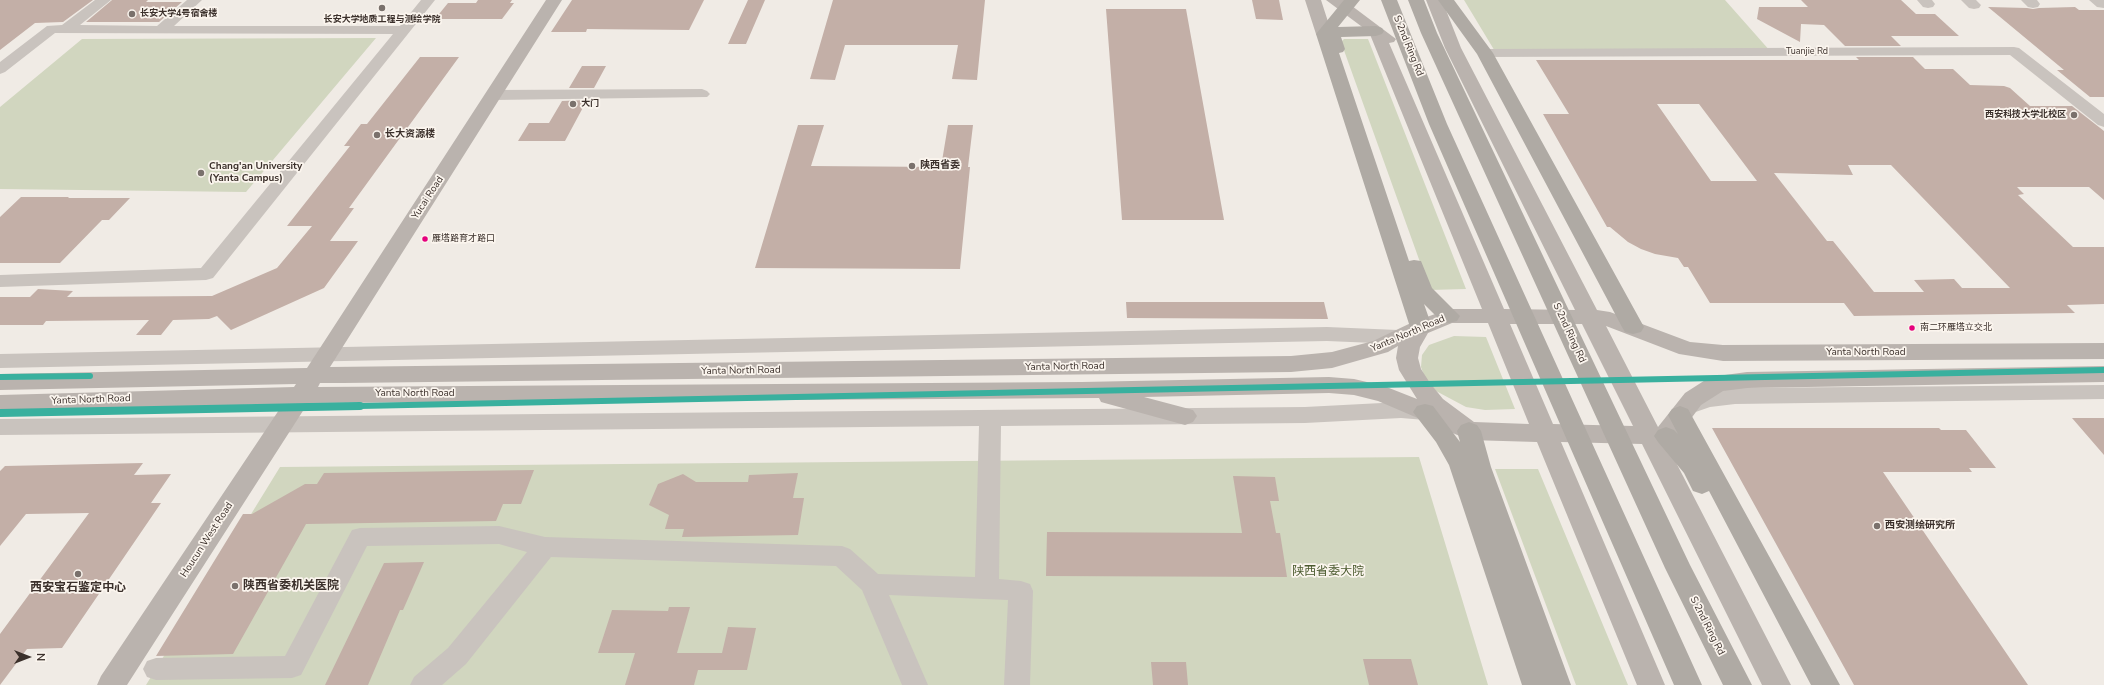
<!DOCTYPE html>
<meta charset="utf-8">
<style>
body{margin:0}
#map{position:relative;width:2104px;height:685px;overflow:hidden;background:#f0ebe5;font-family:"Nunito Sans",sans-serif}
canvas{display:block}
.north{position:absolute;left:8px;top:637px;width:40px;height:40px;-webkit-text-stroke:3px #fbf5ee;paint-order:stroke;rotate:90deg;font-size:11px;font-weight:700;line-height:16px;text-align:center;color:#3b302b}
.north::after{content:'';display:block;margin:auto;width:14px;height:18px;background:#3b302b;clip-path:polygon(50% 0,100% 100%,50% 72%,0 100%)}
</style>
<div id="map">
<canvas width="2104" height="685"></canvas>
<div class="north">N</div>
</div>
<script>
const ctx = document.querySelector('canvas').getContext('2d');
ctx.lineJoin = 'round';
function fill(path, color) {
  ctx.fillStyle = color;
  ctx.fill(path, 'evenodd');
}
function shape(rows) {
  const path = new Path2D();
  for (const r of rows) {
    path.moveTo(r[0], r[1]);
    for (let i = 2; i < r.length; i += 2) path.lineTo(r[i], r[i + 1]);
  }
  return path;
}
function stroke(path, color, width, dash) {
  ctx.strokeStyle = color;
  ctx.lineWidth = width;
  ctx.lineCap = dash ? 'butt' : 'round';
  ctx.setLineDash(dash || []);
  ctx.stroke(path);
}
function write(font, color, halo, rows, align = 'center') {
  ctx.font = font + ' "Nunito Sans","Noto Sans SC",sans-serif';
  ctx.lineWidth = 3.5;
  ctx.setLineDash([]);
  ctx.textBaseline = 'middle';
  ctx.strokeStyle = halo;
  ctx.fillStyle = color;
  for (const [text, x, y, turn = 0] of rows) {
    ctx.save();
    ctx.translate(x, y);
    ctx.rotate((+turn || 0) * Math.PI / 180);
    ctx.textAlign = isNaN(turn) ? turn : align;
    if (halo) ctx.strokeText(text, 0, 0);
    ctx.fillText(text, 0, 0);
    ctx.restore();
  }
}
fill(shape([
 [1464,0,1725,0,1771,52,1496,53],
 [376,38,246,192,0,189,0,107,82,39],
 [1344,39,1368,39,1466,289,1430,290,1341,42],
 [1454,336,1486,337,1515,409,1485,410,1466,407,1436,391,1425,378,1421,367,1422,355,1429,345],
 [1419,457,1488,685,146,685,280,467],
 [1495,469,1538,469,1628,685,1576,685]
]), '#d1d6bf');
fill(shape([
 [0,0,93,0,63,22,35,23,0,50],
 [112,0,148,0,146,2,182,2,159,22,86,22],
 [478,0,512,0,510,3,514,3,502,19,435,19,448,3,476,3],
 [572,0,704,0,689,30,587,29,586,32,551,32],
 [748,0,765,0,746,44,728,44],
 [833,0,985,0,977,80,952,79,958,45,845,45,835,80,810,79],
 [1252,0,1279,0,1283,20,1256,19],
 [1801,0,1901,0,1916,14,1935,14,1959,36,1891,36,1901,46,1845,46,1824,25,1801,24,1800,42,1757,19,1759,7,1808,7],
 [1988,7,2027,8,2033,9,2039,8,2075,7,2079,10,2104,10,2104,97,2090,97,2057,70,2064,70],
 [1106,9,1186,9,1224,220,1122,220],
 [420,57,459,57,349,208,354,208,330,241,358,241,324,288,231,330,217,316,209,319,173,320,161,335,136,335,149,320,46,321,43,325,0,325,0,297,30,297,38,289,73,291,67,297,212,296,277,268,312,226,287,226,350,146,344,146,361,124,367,124],
 [1856,57,1913,57,1925,69,1953,69,1970,85,2004,86,2010,88,2030,106,2072,106,2104,131,2104,200,2089,187,2017,187,2024,194,2018,195,2073,247,2104,247,2104,304,2067,305,2075,313,1854,316,1844,303,1710,303,1688,267,1684,267,1678,258,1655,254,1641,249,1628,242,1610,227,1607,227,1543,114,1569,114,1536,60,1859,60],
 [1657,104,1699,104,1757,181,1711,181],
 [1848,165,1891,165,2010,288,1962,288,1954,279,1914,280,1924,292,1874,292,1833,241,1827,241,1774,173,1853,175],
 [582,66,606,66,594,88,569,88],
 [587,100,565,141,518,141,529,123,549,123,562,101],
 [798,125,824,125,811,166,941,167,948,125,973,125,968,167,970,167,960,269,755,268],
 [21,197,69,197,68,198,130,198,109,220,102,220,60,263,0,263,0,217],
 [1126,302,1324,302,1328,319,1127,318],
 [2072,418,2104,418,2104,455],
 [1712,428,1939,428,1941,430,1966,430,1996,468,1969,468,1972,472,1883,472,2028,685,1854,685],
 [143,463,134,475,171,474,151,503,161,503,62,648,27,649,0,685,0,634,89,513,26,514,0,546,0,471,5,466],
 [534,470,521,504,503,504,496,521,306,524,233,654,156,656,243,514,252,514,305,484,317,484,324,473],
 [798,473,793,498,804,498,798,535,682,537,684,529,665,529,669,515,649,505,658,484,683,474,696,482,748,482,749,475],
 [1233,476,1275,477,1279,501,1270,501,1276,533,1280,533,1287,577,1046,576,1047,532,1242,533],
 [424,562,403,610,400,610,368,685,325,685,384,563],
 [669,607,690,607,677,653,722,653,728,627,756,628,747,670,698,670,694,685,625,685,635,653,598,653,612,610,668,611],
 [1363,659,1411,659,1418,685,1369,685],
 [1151,662,1186,662,1188,685,1153,685]
]), '#c3afa7');
fill(shape([
 [95,0,111,0,80,25,157,26,187,0,202,0,174,26,400,26,421,0,435,0,213,278,206,280,0,287,0,275,201,268,393,34,55,33,5,72,0,74,0,62,47,26,62,25,95,0],
 [1917,0,1932,0,1935,4,1933,7,1928,8,1923,7,1917,0],
 [1961,0,1976,0,1981,5,1979,8,1974,9,1969,8,1961,0],
 [2021,0,2037,0,2040,4,2038,7,2033,8,2028,7,2021,0],
 [2089,0,2104,0,2104,8,2097,7,2089,0],
 [2014,47,2019,48,2104,114,2104,127,2098,125,2010,55,1485,57,1480,56,1478,53,1480,50,1485,49,2014,47],
 [702,89,707,91,710,94,707,97,494,100,489,98,486,95,489,92,494,90,702,89],
 [1327,327,1398,330,1405,332,1408,337,1405,342,1398,344,1327,341,0,368,0,354,1327,327],
 [2104,385,2104,399,1735,404,1710,407,1687,415,1680,412,1676,407,1680,402,1701,395,1735,388,2104,385],
 [1401,402,1425,404,1433,407,1436,412,1433,417,1425,420,1401,418,1305,423,1001,426,999,579,1021,581,1030,584,1033,591,1030,685,1004,685,1008,600,889,595,928,685,902,685,862,590,836,566,551,557,466,664,442,685,410,685,414,677,448,648,527,552,499,544,367,546,301,675,292,678,156,680,147,677,143,669,147,661,156,658,285,656,352,530,360,528,499,526,545,537,842,546,850,549,878,574,975,577,979,426,0,435,0,419,1305,407,1401,402]
]), '#c9c3be');
fill(shape([
 [546,0,562,0,330,367,1291,356,1332,352,1373,341,1413,322,1449,309,1482,309,1369,32,1326,0,1344,0,1396,39,1394,42,1389,43,1504,309,1575,310,1445,48,1426,0,1442,0,1461,48,1597,310,1610,312,1690,342,1723,345,2104,343,2104,359,1723,361,1679,354,1606,326,1658,427,1685,393,1710,377,1747,372,2104,366,2104,382,1747,388,1723,391,1701,405,1674,442,1667,445,1791,685,1762,685,1642,444,1561,442,1665,685,1637,685,1537,442,1469,440,1378,401,1354,395,1329,393,1144,397,1193,410,1197,416,1193,422,1185,425,1101,402,1099,398,308,403,127,685,97,685,101,676,283,404,0,411,0,395,294,387,296,384,0,390,0,374,307,368,546,0],
 [1452,323,1488,323,1529,424,1474,422,1443,399,1430,383,1421,369,1418,358,1420,347,1428,333,1452,323],
 [1510,324,1582,324,1633,426,1553,424,1510,324],
 [1398,346,1396,358,1399,370,1417,399,1384,386,1354,379,1329,377,1082,382,318,387,320,383,343,383,1291,372,1332,368,1388,352,1398,346],
 [1305,0,1321,0,1332,34,1330,37,1324,39,1318,37,1316,34,1305,0]
]), '#bab3ae');
fill(shape([
 [1344,0,1360,0,1338,27,1376,26,1382,28,1384,31,1382,34,1376,36,1341,37,1345,49,1343,52,1339,53,1409,261,1414,260,1421,261,1432,288,1460,316,1457,321,1449,323,1441,321,1424,304,1432,327,1429,332,1421,334,1413,332,1410,327,1316,34,1344,0],
 [1381,0,1397,0,1447,124,1702,685,1674,685,1429,124,1381,0],
 [1408,0,1424,0,1437,33,1690,565,1752,685,1723,685,1665,568,1421,33,1408,0],
 [1438,0,1454,0,1493,53,1644,327,1641,332,1633,334,1625,332,1622,327,1477,54,1438,0],
 [1425,404,1433,406,1460,442,1457,431,1461,425,1469,422,1477,425,1481,431,1491,467,1571,685,1522,685,1449,465,1436,442,1413,412,1417,406,1425,404],
 [1680,406,1688,409,1840,685,1811,685,1709,491,1702,494,1693,491,1684,473,1658,442,1654,436,1658,430,1666,427,1674,430,1678,434,1668,415,1672,409,1680,406]
]), '#afaaa4');
stroke(shape([
 [0,377,90,376],
 [311,407,2104,370]
]), '#39b09e', 6);
stroke(shape([
 [0,413,360,406]
]), '#39b09e', 8);
for (const [x, y, r, color] of [
 [382,8,4,"#7a716c"],
 [132,14,4,"#7a716c"],
 [573,104,4,"#7a716c"],
 [2074,115,4,"#7a716c"],
 [377,135,4,"#7a716c"],
 [912,166,4,"#7a716c"],
 [201,173,4,"#7a716c"],
 [425,239,3.5,"#e5007d"],
 [1912,328,3.5,"#e5007d"],
 [1877,526,4,"#7a716c"],
 [78,574,4,"#7a716c"],
 [235,586,4,"#7a716c"]
]) {
  const dot = new Path2D();
  dot.arc(x, y, r, 0, 2 * Math.PI);
  ctx.fillStyle = color;
  ctx.fill(dot);
  stroke(dot, '#fbf5ee', 1.5);
}
write('bold 9px', '#3b302b', '#fbf5ee', [
 ["长安大学4号宿舍楼",140,14],
 ["长安大学地质工程与测绘学院",382,20,"center"],
 ["大门",581,104],
 ["西安科技大学北校区",2066,115,"right"]
], 'left');
write('9px', '#3b302b', '#fbf5ee', [
 ["Tuanjie Rd",1807,52]
]);
write('9px', '#3b302b', '#fbf5ee', [
 ["雁塔路育才路口",432,239],
 ["南二环雁塔立交北",1920,328]
], 'left');
write('10px', '#3b302b', '#fbf5ee', [
 ["S 2nd Ring Rd",1408,46,68],
 ["Yucai Road",428,198,-57],
 ["S 2nd Ring Rd",1569,333,65],
 ["Yanta North Road",1408,334,-23],
 ["Yanta North Road",1866,353],
 ["Yanta North Road",1065,367,-1],
 ["Yanta North Road",741,371,-1],
 ["Yanta North Road",415,394],
 ["Yanta North Road",91,400,-2],
 ["Houcun West Road",207,540,-57],
 ["S 2nd Ring Rd",1707,626,63]
]);
write('bold 10px', '#3b302b', '#fbf5ee', [
 ["长大资源楼",385,135],
 ["陕西省委",920,166],
 ["Chang'an University",209,167],
 ["(Yanta Campus)",209,179],
 ["西安测绘研究所",1885,526]
], 'left');
write('12px', '#4a5a2e', '#fbf5ee', [
 ["陕西省委大院",1328,572]
]);
write('bold 12px', '#3b302b', '#fbf5ee', [
 ["陕西省委机关医院",243,586],
 ["西安宝石鉴定中心",78,588,"center"]
], 'left');
</script>
